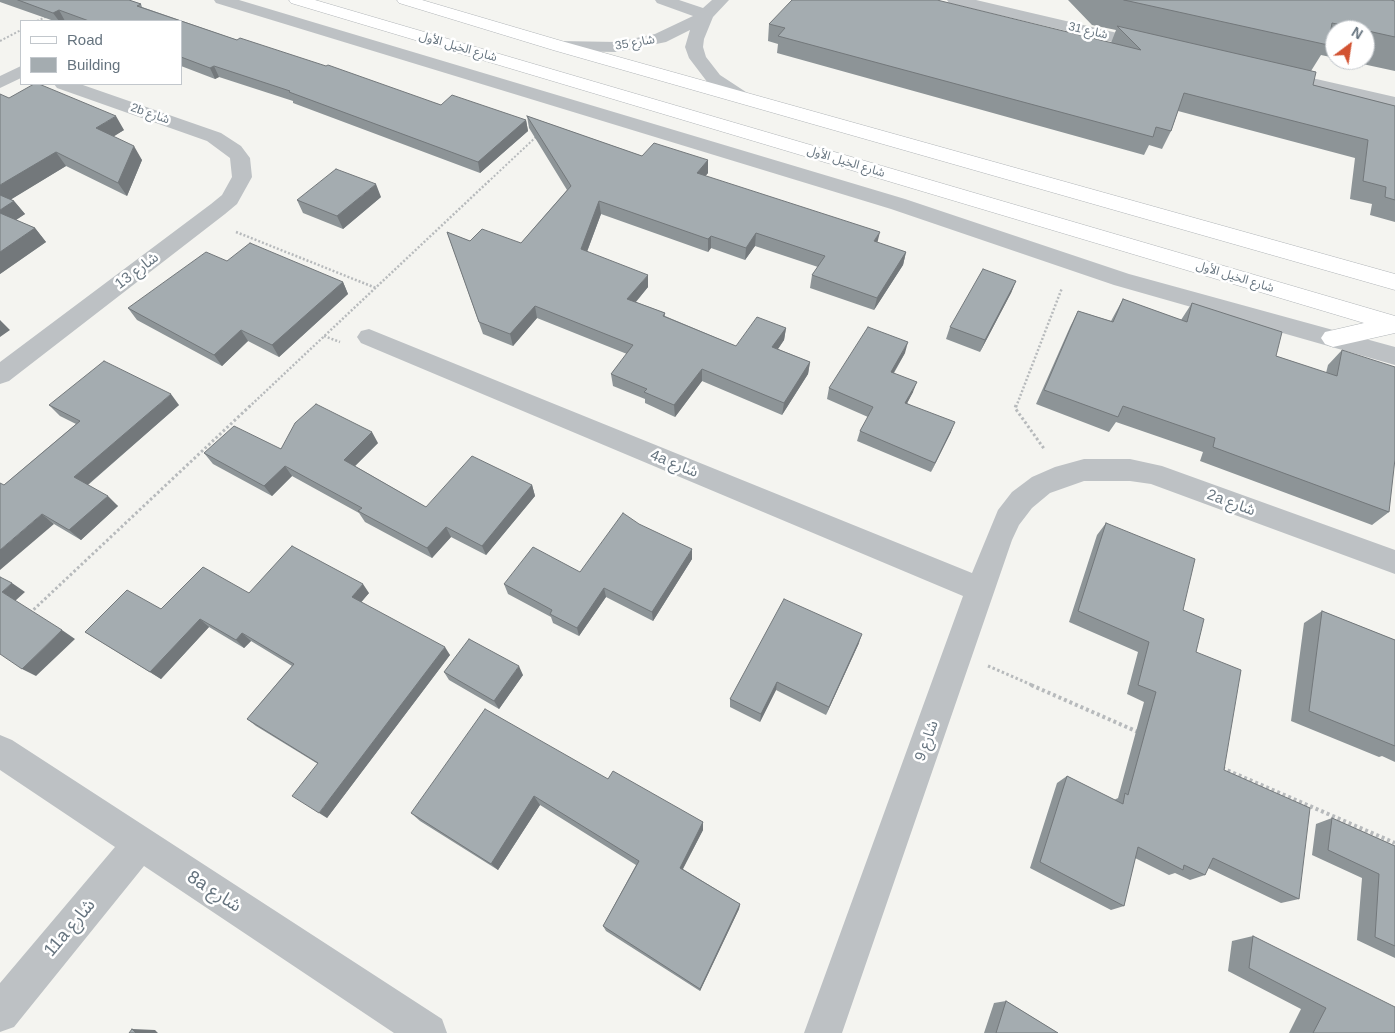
<!DOCTYPE html>
<meta charset="utf-8">
<style>
body{margin:0}
#map{position:relative;width:1395px;height:1033px;overflow:hidden;background:#f4f4f0;font-family:Arial,sans-serif}
canvas{display:block}
.legend{position:absolute;left:20px;top:20px;width:162px;height:65px;box-sizing:border-box;background:#fff;border:1px solid #c2c7cc;margin:0;padding:6px 9px;list-style:none;font-size:15px;color:#66747f}
.legend li{display:flex;align-items:center;gap:10px;height:25px}
.legend b{width:25px;border:1px solid #c2c7cc}
.north{position:absolute;left:1325px;top:20px;width:50px;height:50px;box-sizing:border-box;background:#fff;border:1px solid #c2c7cc;border-radius:50%;rotate:31deg;font-size:14px;font-weight:700;line-height:20px;text-align:center;color:#66747f}
.north::after{content:'';display:block;margin:auto;width:18px;height:22px;background:#d25332;clip-path:polygon(50% 0,100% 100%,50% 72%,0 100%)}
</style>
<div id="map">
<canvas width="1395" height="1033"></canvas>
<ul class="legend">
<li><b style="height:6px;background:#fff"></b>Road</li>
<li><b style="height:14px;background:#a4acb0"></b>Building</li>
</ul>
<div class="north">N</div>
</div>
<script>
const ctx = document.querySelector('canvas').getContext('2d');
ctx.lineJoin = 'round';
function shape(rows) {
  const path = new Path2D();
  for (const r of rows) {
    path.moveTo(r[0], r[1]);
    for (let i = 2; i < r.length; i += 2) path.lineTo(r[i], r[i + 1]);
  }
  return path;
}
function stroke(path, color, width, dash) {
  ctx.strokeStyle = color;
  ctx.lineWidth = width;
  ctx.lineCap = dash ? 'butt' : 'round';
  ctx.setLineDash(dash || []);
  ctx.stroke(path);
}
function fill(path, color) {
  ctx.fillStyle = color;
  ctx.fill(path, 'evenodd');
}
function write(font, color, halo, rows, align = 'center') {
  ctx.font = font + ' Arial,"Noto Sans Arabic",sans-serif';
  ctx.lineWidth = 5;
  ctx.setLineDash([]);
  ctx.textBaseline = 'middle';
  ctx.strokeStyle = halo;
  ctx.fillStyle = color;
  for (const [text, x, y, turn = 0] of rows) {
    ctx.save();
    ctx.translate(x, y);
    ctx.rotate((+turn || 0) * Math.PI / 180);
    ctx.textAlign = isNaN(turn) ? turn : align;
    if (halo) ctx.strokeText(text, 0, 0);
    ctx.fillText(text, 0, 0);
    ctx.restore();
  }
}
const major = shape([
 [289,0,315,0,1395,316,1395,333,1333,347,1325,344,1321,338,1325,332,1364,323,291,3,289,0],
 [397,0,422,0,565,42,1395,274,1395,290,553,50,399,3,397,0]
]);
stroke(major, '#b1b5b8', 1);
stroke(shape([
 [37,21,48,16],
 [0,41,21,30],
 [488,182,537,136]
]), '#b7babc', 2, [2, 2]);
stroke(shape([
 [236,232,376,288],
 [324,336,340,342],
 [249,407,490,180],
 [1016,407,1062,288]
]), '#b7babc', 2.5, [2, 2]);
stroke(shape([
 [1016,405,1015,408,1045,450],
 [30,613,251,405],
 [988,666,1034,686]
]), '#b7babc', 3, [2.5, 2.5]);
stroke(shape([
 [1031,685,1138,732],
 [1222,768,1395,843]
]), '#b7babc', 4, [3, 3]);
fill(shape([
 [214,0,239,0,905,199,1129,274,1395,347,1395,365,1114,285,891,209,216,3,214,0],
 [655,0,679,0,703,8,712,0,729,0,713,17,704,39,703,47,706,57,720,75,749,94,751,98,749,102,735,102,708,83,689,58,685,47,690,30,666,42,617,52,559,51,553,50,550,46,553,42,559,41,617,42,655,34,693,16,657,3,655,0],
 [947,0,976,0,1156,42,1159,46,1156,50,1150,51,949,3,947,0],
 [21,66,21,78,0,88,0,76,21,66],
 [1277,70,1395,97,1395,109,1271,79,1268,75,1271,71,1277,70],
 [54,84,80,84,221,133,241,146,250,158,252,177,237,204,225,214,9,381,0,384,0,362,211,204,222,195,232,177,230,158,207,141,57,88,54,84],
 [369,329,972,573,998,510,1012,492,1032,477,1055,467,1084,459,1130,459,1162,466,1395,550,1395,574,1151,484,1130,481,1084,481,1050,493,1032,508,1019,525,1012,540,842,1033,804,1033,963,596,361,343,357,337,361,331,369,329],
 [0,735,12,740,442,1019,447,1033,394,1033,144,866,14,1027,0,1032,0,983,115,847,0,770,0,735]
]), '#bdc1c4');
fill(major, '#fff');
fill(shape([
 [0,0,129,0,141,4,142,7,237,40,441,105,526,120,528,131,480,173,293,103,293,101,219,77,215,79,181,66,181,21,54,21,0,2],
 [1068,0,1391,0,1395,1,1395,71,1344,60,1365,60,1365,30,1335,30,1335,58,1321,55,1311,71,1313,85,1395,106,1395,222,1370,215,1372,204,1350,199,1355,158,1178,111,1171,131,1162,149,1149,145,1144,155,777,53,778,44,768,41,769,24,1111,43,1116,30,1092,25],
 [9,98,124,130,113,136,142,160,127,196,66,166,11,199,14,201,25,214,16,220,35,228,46,242,0,274],
 [527,116,642,156,708,160,708,173,705,176,877,243,906,252,903,265,874,310,810,288,812,275,818,267,755,246,745,260,711,248,708,252,601,214,587,252,648,287,636,302,665,313,665,316,736,346,786,328,784,340,778,349,810,362,808,374,782,415,702,381,675,417,645,403,645,399,613,386,611,374,627,354,537,318,513,346,483,334,447,232,470,241,521,243,567,190,529,128],
 [381,197,343,229,303,213,297,200],
 [227,261,343,282,348,294,279,357,248,341,222,366,137,320,128,308],
 [1016,281,1011,293,980,352,946,339,950,327],
 [1123,299,1181,320,1192,303,1276,356,1326,373,1328,365,1342,350,1389,512,1372,525,1200,461,1203,452,1116,422,1109,432,1036,404,1070,327,1078,311,1111,321],
 [905,353,894,373,913,392,907,403,951,432,931,472,857,441,860,431,868,417,827,399,829,388],
 [49,405,179,405,88,485,118,506,81,540,54,524,4,485,76,424,60,416],
 [378,443,355,466,426,507,532,485,535,496,486,555,451,537,432,558,365,522,359,513,292,476,272,496,213,464,204,453],
 [1106,523,1183,610,1196,652,1224,770,1299,899,1281,903,1208,868,1205,875,1190,880,1175,873,1169,875,1135,858,1124,906,1111,910,1030,868,1057,783,1067,776,1114,800,1118,798,1144,702,1127,694,1138,652,1069,622,1097,535],
 [639,524,692,559,653,621,606,597,579,636,553,623,551,617,508,594,504,584,580,572],
 [249,593,369,593,361,602,450,655,327,818,318,764,256,726,247,719,292,666,251,641,244,648,209,627,161,679,85,632,161,609],
 [1322,611,1395,640,1395,762,1382,756,1379,757,1291,721,1304,623],
 [859,643,826,715,776,690,760,722,730,707,730,699],
 [444,672,523,675,499,709,449,680],
 [608,779,703,822,703,830,683,869,740,904,739,909,700,991,606,931,603,926,636,865,540,805,498,870,420,821,411,813],
 [1332,818,1395,846,1395,958,1357,940,1362,878,1312,855,1316,824],
 [1253,936,1395,1033,1289,1033,1301,1009,1228,971,1232,941],
 [1006,1001,1058,1033,984,1033,994,1003]
]), '#8d9497');
fill(shape([
 [59,10,65,21,59,21,53,13],
 [214,66,219,77,215,79,210,68],
 [116,116,124,130,105,142,96,128],
 [526,120,528,131,480,173,478,162],
 [134,146,142,160,127,196,118,183],
 [56,152,66,166,2,205,0,202,0,185],
 [708,160,708,173,697,186,697,173],
 [376,184,381,197,343,229,337,216],
 [14,201,25,214,8,225,0,215,0,210],
 [599,201,601,214,583,262,581,249],
 [35,228,46,242,0,274,0,252],
 [880,232,877,244,874,241],
 [756,233,755,246,745,260,746,248],
 [711,236,711,248,708,252,708,239],
 [906,252,903,265,874,310,877,298],
 [648,275,648,287,628,311,627,299],
 [1016,281,1011,293,980,352,985,340],
 [343,282,348,294,279,357,272,345],
 [535,306,537,318,513,346,510,334],
 [0,320,10,330,0,337],
 [786,328,784,340,771,359,772,347],
 [241,330,248,341,222,366,214,355],
 [908,342,905,353,888,382,891,372],
 [810,362,808,374,782,415,784,403],
 [702,369,702,381,675,417,674,405],
 [917,382,913,392,902,413,905,403],
 [171,394,179,405,85,487,74,477],
 [955,422,951,432,931,472,935,463],
 [372,432,378,443,350,471,344,460],
 [285,466,292,476,272,496,264,486],
 [532,485,535,496,486,555,482,546],
 [108,496,118,506,81,540,69,530],
 [42,514,54,524,0,570,0,550],
 [446,527,451,537,432,558,427,548],
 [692,549,692,559,653,621,652,612],
 [12,583,25,592,15,601,2,592],
 [363,584,369,593,358,606,352,597],
 [604,588,606,597,579,636,577,628],
 [200,619,209,627,161,679,150,672],
 [62,630,75,639,36,676,22,669],
 [242,633,251,641,244,648,236,640],
 [862,634,859,643,826,715,829,707],
 [445,647,450,655,327,818,319,813],
 [519,666,523,675,499,709,494,701],
 [777,682,776,690,760,722,761,714],
 [534,796,540,805,498,870,491,864],
 [703,822,703,830,680,874,680,868],
 [740,904,739,909,700,991,700,989],
 [132,1029,155,1030,158,1033,136,1033]
]), '#73787b');
const building = shape([
 [18,0,129,0,141,4,137,6,237,40,240,38,326,66,328,65,441,105,452,95,526,120,478,162,289,92,290,91,214,66,210,68,181,57,181,21,89,21,59,10,53,13,18,0],
 [792,0,937,0,1141,50,1117,26,1316,72,1313,85,1395,106,1395,200,1385,197,1386,187,1363,181,1368,140,1184,93,1171,131,1156,127,1153,137,778,36,785,28,769,24,792,0],
 [1124,0,1391,0,1395,1,1395,37,1332,23,1328,45,1124,0],
 [34,84,39,84,116,116,96,128,134,146,118,183,56,152,0,185,0,94,9,98,34,84],
 [527,116,642,156,654,143,708,160,697,173,880,232,874,241,906,252,877,298,812,275,825,256,756,233,746,248,711,236,708,239,599,201,581,249,648,275,627,299,665,313,663,316,736,346,757,317,786,328,772,347,810,362,784,403,702,369,674,405,644,392,647,389,611,374,633,345,535,306,510,334,479,322,447,232,470,241,482,229,521,243,571,186,527,116],
 [336,169,376,184,337,216,297,200,336,169],
 [0,195,14,201,0,210,0,195],
 [0,213,35,228,0,252,0,213],
 [250,243,343,282,272,345,241,330,214,355,128,308,206,252,227,261,250,243],
 [983,269,1016,281,985,340,950,327,983,269],
 [1123,299,1187,322,1192,303,1282,332,1276,356,1337,376,1342,350,1395,367,1395,459,1389,512,1213,447,1215,438,1123,406,1118,417,1044,390,1078,311,1113,322,1123,299],
 [868,327,908,342,891,372,917,382,905,403,955,422,935,463,860,431,873,407,829,388,868,327],
 [104,361,171,394,74,477,108,496,69,530,42,514,0,550,0,483,4,485,80,421,49,405,104,361],
 [316,404,372,432,344,460,426,507,472,456,532,485,482,546,446,527,427,548,358,511,362,508,285,466,264,486,204,453,234,426,281,449,295,423,316,404],
 [623,513,639,524,692,549,652,612,604,588,577,628,550,614,552,610,504,584,533,547,580,572,623,513],
 [1106,523,1195,559,1183,610,1204,619,1196,652,1241,670,1224,770,1310,808,1299,899,1213,858,1205,875,1184,865,1183,870,1138,847,1124,906,1040,862,1067,776,1123,804,1125,793,1128,795,1156,692,1138,685,1149,642,1078,611,1106,523],
 [292,546,363,584,352,597,445,647,319,813,292,796,318,763,247,719,294,664,242,633,236,640,200,619,150,672,85,632,127,590,161,609,203,567,249,593,292,546],
 [0,577,12,583,2,592,62,630,22,669,0,654,0,577],
 [784,599,862,634,829,707,777,682,761,714,730,699,784,599],
 [1322,611,1395,640,1395,746,1309,711,1322,611],
 [469,639,519,666,494,701,444,672,469,639],
 [485,709,608,779,613,771,703,822,680,868,740,904,700,989,603,926,639,861,534,796,491,864,411,813,485,709],
 [1332,818,1395,846,1395,946,1375,937,1379,874,1328,850,1332,818],
 [1253,936,1395,1007,1395,1033,1313,1033,1326,1008,1249,968,1253,936],
 [1006,1001,1058,1033,996,1033,1006,1001],
 [132,1029,136,1033,129,1033,132,1029]
]);
fill(building, '#a4acb0');
stroke(building, '#73787b', 1);
write('12px', '#66747f', '#fff', [
 ["شارع 31",1088,31,13],
 ["شارع 35",635,43,-10],
 ["شارع الخيل الأول",458,47,16],
 ["2b شارع",150,114,19],
 ["شارع الخيل الأول",846,162,17],
 ["شارع الخيل الأول",1235,277,17]
]);
write('15px', '#66747f', '#fff', [
 ["شارع 13",137,271,-37],
 ["4a شارع",674,464,22],
 ["2a شارع",1231,503,20],
 ["شارع 9",927,741,-70]
]);
write('18px', '#66747f', '#fff', [
 ["8a شارع",214,892,33],
 ["11a شارع",70,928,-50]
]);
</script>
